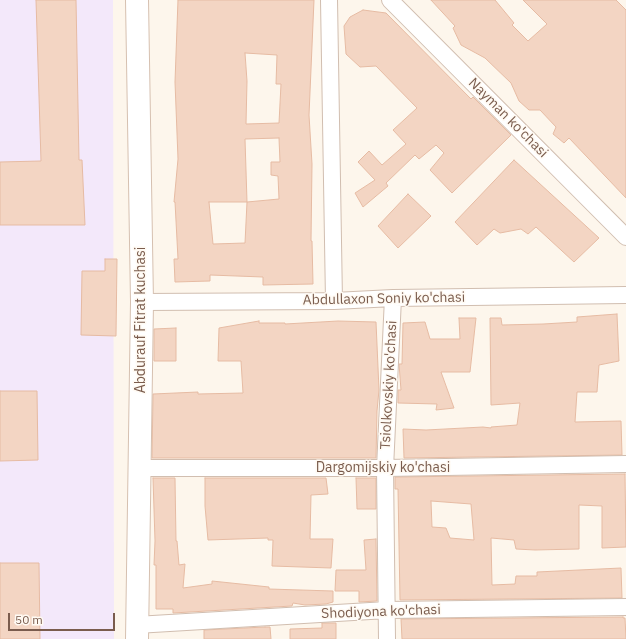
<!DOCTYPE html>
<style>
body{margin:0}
#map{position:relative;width:626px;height:639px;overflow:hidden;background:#fdf6ec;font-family:"IBM Plex Sans",sans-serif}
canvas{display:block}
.scale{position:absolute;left:8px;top:613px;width:107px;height:18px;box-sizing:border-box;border:2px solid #7a5c4d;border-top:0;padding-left:5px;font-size:12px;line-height:14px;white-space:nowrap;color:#7a5c4d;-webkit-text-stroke:3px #fffaf3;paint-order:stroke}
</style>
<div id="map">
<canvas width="626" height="639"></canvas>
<div class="scale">50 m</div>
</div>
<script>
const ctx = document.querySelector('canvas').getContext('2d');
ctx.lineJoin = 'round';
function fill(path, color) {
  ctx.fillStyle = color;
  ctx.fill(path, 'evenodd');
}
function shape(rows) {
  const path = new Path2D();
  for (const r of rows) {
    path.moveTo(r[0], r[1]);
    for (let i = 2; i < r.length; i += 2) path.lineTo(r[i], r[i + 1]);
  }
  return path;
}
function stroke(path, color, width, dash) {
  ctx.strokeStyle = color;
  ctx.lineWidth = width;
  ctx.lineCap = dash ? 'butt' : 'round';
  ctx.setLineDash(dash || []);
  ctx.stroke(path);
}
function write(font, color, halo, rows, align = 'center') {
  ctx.font = font + ' "IBM Plex Sans",sans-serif';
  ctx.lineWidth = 3;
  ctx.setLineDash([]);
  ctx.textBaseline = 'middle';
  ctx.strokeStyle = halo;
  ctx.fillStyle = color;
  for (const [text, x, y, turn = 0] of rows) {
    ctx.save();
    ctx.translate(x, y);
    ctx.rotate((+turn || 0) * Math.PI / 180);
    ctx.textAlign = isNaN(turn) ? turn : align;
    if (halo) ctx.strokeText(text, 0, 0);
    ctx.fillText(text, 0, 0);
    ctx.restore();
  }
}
fill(shape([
 [0,0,113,0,114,639,0,639]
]), '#f3e8fa');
const building = shape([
 [36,0,76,0,79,160,82,160,85,225,0,225,0,162,41,161,36,0],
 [178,0,314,0,309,115,312,164,311,241,312,241,313,284,263,285,263,277,210,275,210,281,175,282,174,259,178,259,175,202,174,202,178,159,175,82,178,0],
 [245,53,277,55,276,84,281,84,279,123,246,124,247,81,245,53],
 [279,138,280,162,271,162,271,175,278,176,279,199,247,202,245,139,279,138],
 [209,202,247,202,245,243,213,244,209,202],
 [431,0,495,0,514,23,512,25,528,41,547,24,523,0,616,0,626,10,626,198,569,138,564,143,553,134,556,127,540,110,529,110,519,101,511,83,485,58,461,45,453,28,455,26,431,0],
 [363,10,386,13,471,99,473,97,511,135,452,193,430,170,444,153,436,145,419,159,415,155,386,183,388,186,363,207,355,193,375,180,358,162,369,151,382,165,406,144,393,130,417,108,376,66,360,67,346,54,344,26,350,17,363,10],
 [514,160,599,238,574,262,536,227,528,234,521,229,500,233,494,229,477,245,455,222,514,160],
 [408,194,431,216,398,248,378,226,408,194],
 [105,259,117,259,116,336,81,335,82,271,105,271,105,259],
 [617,314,619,361,599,365,597,392,577,392,575,422,621,421,622,455,404,458,403,429,426,430,483,427,491,428,491,427,517,425,520,403,491,405,490,318,501,318,502,325,543,324,577,322,577,317,617,314],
 [459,318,476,318,470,372,441,372,454,408,436,410,437,404,398,403,398,390,401,390,399,364,402,364,403,323,425,322,430,339,460,339,459,318],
 [259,321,259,323,285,323,285,324,338,321,376,322,379,390,377,411,376,458,152,458,153,394,198,392,198,394,243,393,241,361,218,361,219,328,259,321],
 [176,328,176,361,154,361,154,329,176,328],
 [0,391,37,391,38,460,0,461,0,391],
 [625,474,626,547,602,548,602,506,579,505,579,549,535,550,516,549,514,540,491,538,492,585,515,584,516,576,537,576,537,572,621,568,622,598,400,600,398,489,395,489,395,477,625,474],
 [431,501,471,504,474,540,450,538,446,528,432,527,431,501],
 [153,478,175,478,176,541,177,541,179,565,185,564,183,588,212,584,212,581,269,587,269,589,333,591,333,602,326,604,305,605,293,603,292,606,173,613,173,609,156,609,156,565,154,565,155,541,153,478],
 [205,478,326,478,328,494,311,495,310,539,333,539,331,568,272,566,273,540,268,540,268,538,208,540,205,506,205,478],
 [356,478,376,478,376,509,357,509,356,478],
 [376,539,377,601,359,602,359,591,335,591,336,570,366,570,364,540,376,539],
 [0,563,39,563,40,639,0,639,0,563],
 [623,617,623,618,625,618,626,639,402,639,401,619,623,617],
 [322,623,336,623,336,639,290,639,290,629,322,628,322,623],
 [265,627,270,627,271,639,204,639,204,630,265,627]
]);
fill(building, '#f3d5c3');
stroke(building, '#e6bba3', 1);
const street = shape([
 [329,0,334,301],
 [390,0,626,237],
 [142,302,334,301,393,298,626,295],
 [139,468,385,468,626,464],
 [136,625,387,610,626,607],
 [387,639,385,468,393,298]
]);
const secondary = shape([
 [137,639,142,302,137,0]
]);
stroke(street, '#d1beb0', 18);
stroke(secondary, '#d6c0b0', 24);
stroke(street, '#fff', 16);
stroke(secondary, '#fff', 22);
write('14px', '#7a5c4d', '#fffaf3', [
 ["Nayman ko'chasi",508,118,45],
 ["Abdullaxon Soniy ko'chasi",384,299,-1],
 ["Abdurauf Fitrat kuchasi",141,320,-90],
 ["Tsiolkovskiy ko'chasi",389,385,-87],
 ["Dargomijskiy ko'chasi",383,468],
 ["Shodiyona ko'chasi",381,612,-2]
]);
</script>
